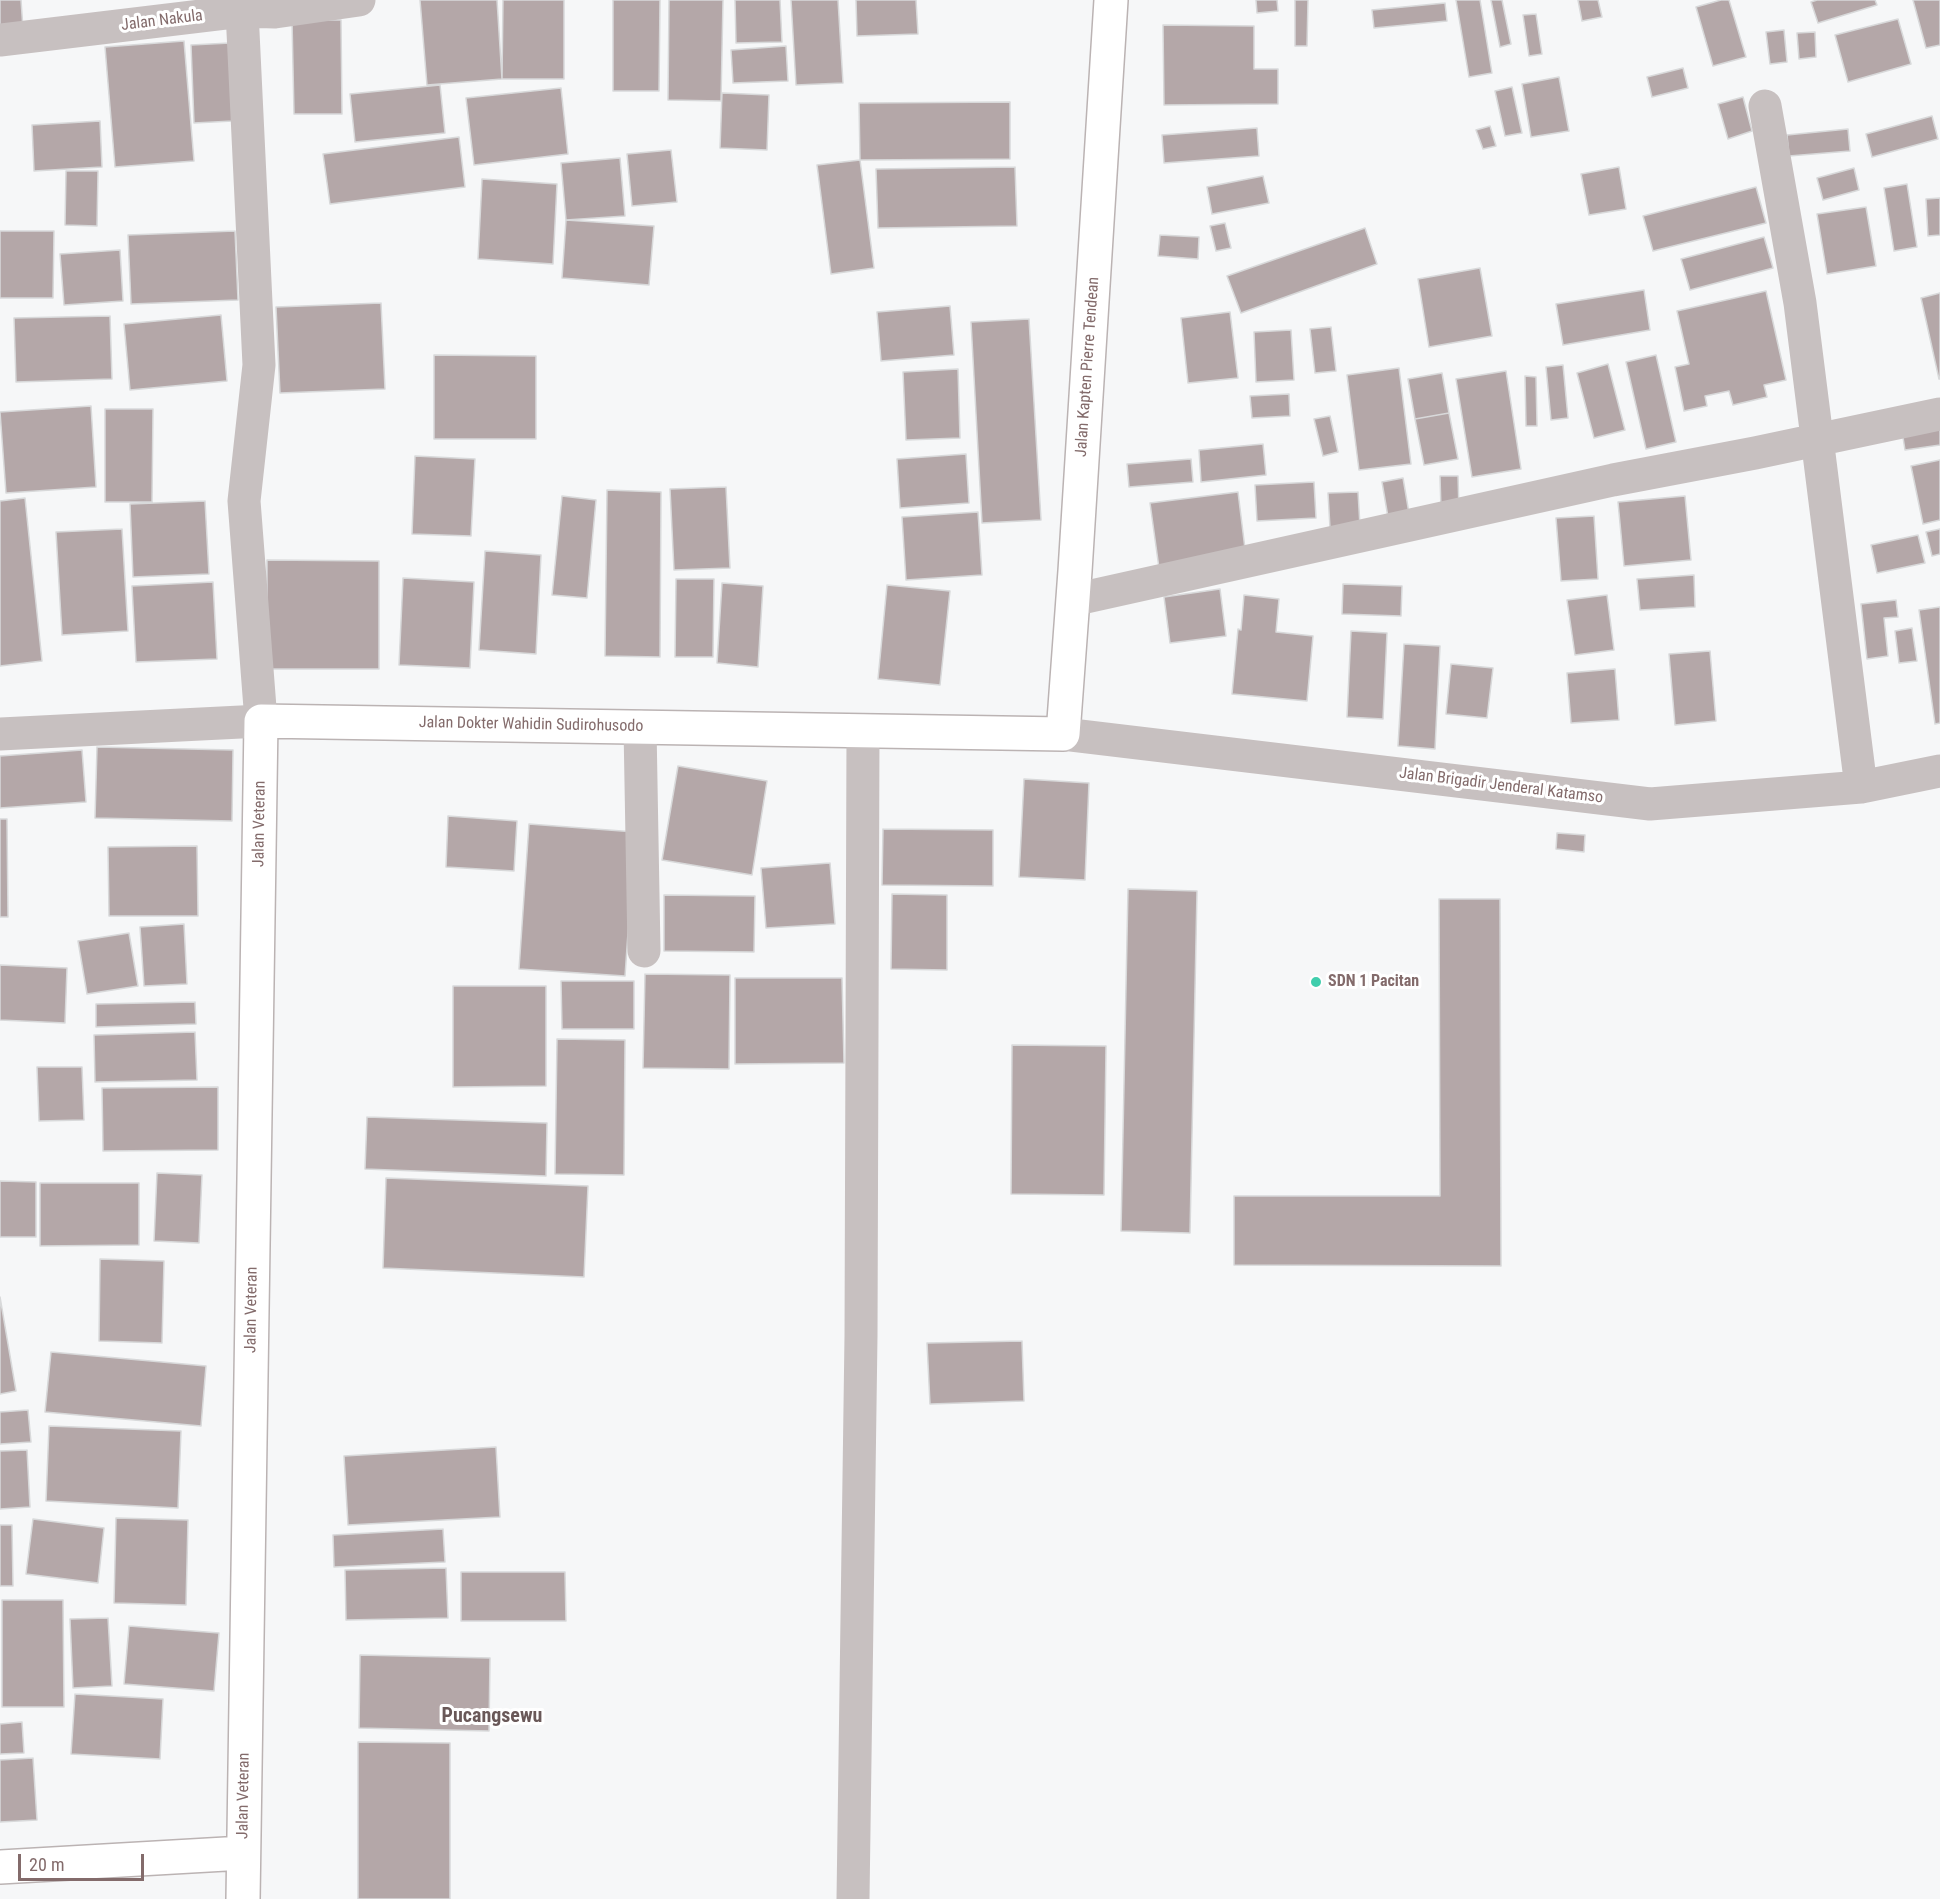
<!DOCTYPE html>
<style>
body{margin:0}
#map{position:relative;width:1940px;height:1899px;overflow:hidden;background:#f6f7f8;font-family:"Roboto Condensed",sans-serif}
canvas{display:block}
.scale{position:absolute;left:18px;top:1854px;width:126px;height:27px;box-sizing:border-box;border:3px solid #836b6b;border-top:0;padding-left:8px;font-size:18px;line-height:21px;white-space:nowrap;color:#836b6b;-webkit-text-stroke:4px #fff;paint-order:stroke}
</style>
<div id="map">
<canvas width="1940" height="1899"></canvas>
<div class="scale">20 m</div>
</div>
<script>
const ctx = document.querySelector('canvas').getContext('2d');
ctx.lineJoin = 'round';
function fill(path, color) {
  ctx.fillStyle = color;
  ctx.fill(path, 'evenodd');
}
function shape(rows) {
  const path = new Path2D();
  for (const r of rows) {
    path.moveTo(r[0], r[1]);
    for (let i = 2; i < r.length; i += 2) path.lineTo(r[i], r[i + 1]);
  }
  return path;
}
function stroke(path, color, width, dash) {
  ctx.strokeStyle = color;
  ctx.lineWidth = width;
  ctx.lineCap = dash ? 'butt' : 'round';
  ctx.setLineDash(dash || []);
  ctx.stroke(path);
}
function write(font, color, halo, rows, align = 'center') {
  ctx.font = font + ' "Roboto Condensed",sans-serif';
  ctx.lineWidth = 6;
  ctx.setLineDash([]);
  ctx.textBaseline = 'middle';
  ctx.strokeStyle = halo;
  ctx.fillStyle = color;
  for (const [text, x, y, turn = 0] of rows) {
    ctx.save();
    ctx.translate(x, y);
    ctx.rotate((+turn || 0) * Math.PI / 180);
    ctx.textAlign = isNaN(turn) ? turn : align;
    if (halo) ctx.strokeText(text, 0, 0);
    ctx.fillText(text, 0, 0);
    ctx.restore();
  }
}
const building = shape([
 [0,0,21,0,23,29,0,31,0,0],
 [420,0,497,0,502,79,427,85,420,0],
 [503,0,564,0,564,79,502,79,503,0],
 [613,0,660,0,659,91,613,91,613,0],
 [669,0,723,0,721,101,668,100,669,0],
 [735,0,780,0,782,42,736,43,735,0],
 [791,0,838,0,843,83,796,85,791,0],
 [856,0,916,0,918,34,857,36,856,0],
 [1256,0,1277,0,1278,11,1257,13,1256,0],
 [1295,0,1308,0,1307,46,1295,46,1295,0],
 [1456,0,1480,0,1492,73,1469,77,1456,0],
 [1491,0,1502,0,1511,44,1500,47,1491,0],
 [1578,0,1598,0,1602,17,1582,21,1578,0],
 [1721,0,1729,0,1746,57,1713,66,1696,7,1721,0],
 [1817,0,1875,0,1877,5,1818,23,1811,2,1817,0],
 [1913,0,1940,0,1940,45,1926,48,1913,0],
 [1445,3,1447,21,1374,28,1372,10,1445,3],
 [1536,14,1542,54,1529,56,1523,15,1536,14],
 [1898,19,1911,64,1848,82,1835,35,1898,19],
 [292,20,341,20,342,114,294,114,292,20],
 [1163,25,1254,26,1254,69,1278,69,1278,104,1164,105,1163,25],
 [1784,30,1787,62,1770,64,1766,32,1784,30],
 [1815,32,1816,57,1799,59,1797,33,1815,32],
 [184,41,194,161,115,167,105,47,184,41],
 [230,43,233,121,194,123,191,45,230,43],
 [786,46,788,81,733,83,731,50,786,46],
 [1683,68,1688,88,1652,97,1647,77,1683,68],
 [1559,77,1569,131,1531,137,1522,84,1559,77],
 [440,85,445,133,355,142,350,94,440,85],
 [1512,87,1522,133,1505,136,1495,91,1512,87],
 [561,88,568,154,474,165,466,98,561,88],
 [722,93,769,95,767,150,720,148,722,93],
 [1743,97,1752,131,1728,139,1718,104,1743,97],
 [1010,102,1010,159,860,160,859,103,1010,102],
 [1932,116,1938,139,1872,157,1866,134,1932,116],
 [100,121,102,167,34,171,32,125,100,121],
 [1490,126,1496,146,1483,149,1476,130,1490,126],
 [1257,128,1259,156,1164,163,1162,135,1257,128],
 [1848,129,1850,151,1789,156,1787,135,1848,129],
 [459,137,465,187,330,204,323,154,459,137],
 [671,150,677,202,632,206,627,154,671,150],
 [620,158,625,216,566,220,561,163,620,158],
 [860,160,874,268,831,274,817,165,860,160],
 [1015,167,1017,226,878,228,876,169,1015,167],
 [1619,167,1626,209,1589,215,1581,174,1619,167],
 [1854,168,1859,190,1823,200,1817,178,1854,168],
 [66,171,98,171,97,226,65,225,66,171],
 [1263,176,1269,203,1212,214,1207,187,1263,176],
 [482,179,557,184,553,264,478,259,482,179],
 [1907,184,1917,247,1894,251,1884,188,1907,184],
 [1756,187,1766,223,1653,251,1643,216,1756,187],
 [1940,198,1940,235,1928,236,1926,199,1940,198],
 [1866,207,1876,266,1827,274,1817,214,1866,207],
 [566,220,654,226,649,285,562,278,566,220],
 [1225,223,1231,248,1216,251,1210,226,1225,223],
 [1365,228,1377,264,1241,313,1227,276,1365,228],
 [0,231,54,231,53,298,0,298,0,231],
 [235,231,238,300,131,304,128,235,235,231],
 [1160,235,1199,237,1198,259,1158,256,1160,235],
 [1764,237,1773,268,1690,290,1681,259,1764,237],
 [120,250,123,301,64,305,60,254,120,250],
 [1480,268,1492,336,1429,347,1418,279,1480,268],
 [1644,290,1650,330,1563,345,1556,304,1644,290],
 [1766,291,1786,380,1764,385,1767,397,1733,405,1729,391,1705,396,1707,406,1684,411,1675,367,1689,364,1677,311,1766,291],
 [1940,293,1940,379,1939,379,1921,298,1940,293],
 [381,303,385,389,280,393,276,307,381,303],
 [950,306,954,355,881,361,877,312,950,306],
 [1230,312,1238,378,1188,383,1181,318,1230,312],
 [221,315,227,381,130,390,124,324,221,315],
 [110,316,112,379,16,382,14,318,110,316],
 [1029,319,1041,520,982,523,971,322,1029,319],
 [1331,327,1336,371,1315,373,1310,329,1331,327],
 [1291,330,1294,380,1256,382,1254,332,1291,330],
 [434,355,536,356,536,439,434,439,434,355],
 [1656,355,1676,442,1646,449,1626,362,1656,355],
 [1608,364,1625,430,1594,438,1577,373,1608,364],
 [1563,365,1568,418,1551,420,1546,367,1563,365],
 [1399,368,1411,464,1359,470,1347,375,1399,368],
 [958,369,960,438,906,440,903,372,958,369],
 [1506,371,1521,469,1472,477,1456,379,1506,371],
 [1442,373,1449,413,1415,419,1408,379,1442,373],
 [1525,376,1536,377,1537,426,1526,426,1525,376],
 [1289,394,1290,416,1252,418,1250,396,1289,394],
 [91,406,96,487,6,493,0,412,91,406],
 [105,409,153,409,152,502,105,502,105,409],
 [1449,413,1458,459,1424,465,1415,419,1449,413],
 [1330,416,1338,452,1323,456,1314,419,1330,416],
 [1940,426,1940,445,1905,450,1902,431,1940,426],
 [1263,444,1266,475,1201,482,1199,450,1263,444],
 [966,454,969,503,900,508,897,459,966,454],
 [415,456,475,459,471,536,412,534,415,456],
 [1191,459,1193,482,1129,487,1127,464,1191,459],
 [1940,460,1940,520,1923,524,1911,466,1940,460],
 [1440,476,1458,476,1459,510,1441,510,1440,476],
 [1403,478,1410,519,1389,523,1382,482,1403,478],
 [1314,482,1316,518,1257,521,1255,485,1314,482],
 [726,487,730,568,674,570,670,489,726,487],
 [607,490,661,492,660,657,605,656,607,490],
 [1238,492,1246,557,1159,568,1150,503,1238,492],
 [1358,492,1360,526,1330,528,1328,493,1358,492],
 [562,496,596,500,587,598,552,595,562,496],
 [1685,496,1691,560,1624,566,1618,502,1685,496],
 [25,498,42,661,0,666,0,501,25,498],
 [205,501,209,574,133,577,130,504,205,501],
 [978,512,982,575,906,580,902,517,978,512],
 [1594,516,1598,579,1561,581,1556,518,1594,516],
 [122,529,128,631,62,635,56,532,122,529],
 [1940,529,1940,554,1932,556,1926,532,1940,529],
 [1918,535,1925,563,1877,573,1871,545,1918,535],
 [485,551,541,555,536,654,479,650,485,551],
 [267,560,379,561,379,669,267,669,267,560],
 [1694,575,1695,607,1640,610,1637,579,1694,575],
 [403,578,474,582,470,668,399,665,403,578],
 [676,579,714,579,713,657,675,657,676,579],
 [213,582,217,659,136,662,132,586,213,582],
 [722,583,763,586,758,667,717,663,722,583],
 [1343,584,1402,586,1401,616,1342,614,1343,584],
 [887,585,950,591,940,685,878,679,887,585],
 [1220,589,1226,636,1170,643,1164,597,1220,589],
 [1244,595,1279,599,1276,632,1313,636,1307,701,1232,694,1238,629,1241,630,1244,595],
 [1607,595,1614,650,1575,655,1567,600,1607,595],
 [1896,600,1898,617,1884,618,1888,656,1867,659,1861,604,1896,600],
 [1940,607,1940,723,1935,724,1919,610,1940,607],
 [1912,628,1917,661,1899,663,1895,631,1912,628],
 [1351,631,1387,633,1383,719,1347,717,1351,631],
 [1404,644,1440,646,1435,749,1398,746,1404,644],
 [1710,651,1716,721,1675,725,1669,654,1710,651],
 [1451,664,1493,668,1487,718,1446,714,1451,664],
 [1615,669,1619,720,1571,723,1567,673,1615,669],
 [97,747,233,750,232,821,95,818,97,747],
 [82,750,86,802,0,808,0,756,82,750],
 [678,766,767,781,752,875,662,860,678,766],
 [1024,779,1089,783,1085,880,1019,877,1024,779],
 [448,816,517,821,514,871,446,867,448,816],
 [0,819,7,819,8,917,0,917,0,819],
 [529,824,635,832,625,976,519,969,529,824],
 [883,829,993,830,993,886,882,885,883,829],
 [1557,833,1585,835,1584,852,1556,849,1557,833],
 [197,846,198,916,109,916,108,847,197,846],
 [830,863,835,924,766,928,761,868,830,863],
 [1128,889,1197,891,1190,1233,1121,1231,1128,889],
 [892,894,947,895,947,970,891,969,892,894],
 [664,895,755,896,754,952,664,951,664,895],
 [1439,899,1500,899,1501,1266,1234,1265,1234,1196,1440,1196,1439,899],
 [184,924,187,984,144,986,140,927,184,924],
 [129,933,138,986,87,994,78,941,129,933],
 [0,965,67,968,65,1023,0,1020,0,965],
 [645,974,730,975,729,1069,643,1068,645,974],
 [735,978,842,978,844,1063,735,1064,735,978],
 [561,981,634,981,634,1029,562,1029,561,981],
 [453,986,546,986,546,1086,453,1087,453,986],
 [195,1002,196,1024,96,1027,96,1004,195,1002],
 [195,1032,197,1080,95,1082,94,1035,195,1032],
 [557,1039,625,1040,624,1175,555,1174,557,1039],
 [1012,1045,1106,1046,1104,1195,1011,1194,1012,1045],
 [37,1067,82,1067,84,1120,39,1121,37,1067],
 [218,1087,218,1150,103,1151,102,1088,218,1087],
 [367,1117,547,1123,546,1176,365,1169,367,1117],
 [157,1173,202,1175,199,1243,154,1241,157,1173],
 [386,1178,588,1186,584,1277,383,1268,386,1178],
 [0,1181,36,1182,36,1237,0,1237,0,1181],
 [40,1183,139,1183,139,1245,40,1246,40,1183],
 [100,1259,164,1261,162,1343,99,1341,100,1259],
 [0,1297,16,1391,0,1394,0,1297],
 [1022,1341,1024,1401,930,1404,927,1343,1022,1341],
 [51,1352,206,1366,201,1426,45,1412,51,1352],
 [28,1410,31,1442,0,1444,0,1412,28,1410],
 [49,1426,181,1431,178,1508,46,1501,49,1426],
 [496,1447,500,1517,348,1525,344,1456,496,1447],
 [27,1450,30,1507,0,1509,0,1451,27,1450],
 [116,1518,188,1520,186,1605,114,1603,116,1518],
 [33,1519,104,1528,98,1583,26,1574,33,1519],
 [0,1525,12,1525,13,1586,0,1586,0,1525],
 [443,1529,445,1562,334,1567,333,1535,443,1529],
 [446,1568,448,1618,346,1620,345,1570,446,1568],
 [461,1572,565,1572,566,1621,461,1621,461,1572],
 [2,1600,63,1600,64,1707,2,1707,2,1600],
 [108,1618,112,1686,73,1688,70,1619,108,1618],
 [129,1626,219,1633,214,1691,124,1684,129,1626],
 [360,1655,490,1658,489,1731,359,1728,360,1655],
 [75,1694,163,1699,160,1759,71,1754,75,1694],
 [22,1722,24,1753,0,1754,0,1724,22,1722],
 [358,1742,450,1743,450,1899,358,1899,358,1742],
 [33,1758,37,1820,0,1822,0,1760,33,1758]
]);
fill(building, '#b4a7a8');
stroke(building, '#d8d9da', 1.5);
const secondary = shape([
 [0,1867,243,1853],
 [243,1899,261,721,1063,734,1075,571,1111,0]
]);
stroke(secondary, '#bbb3b3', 36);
stroke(shape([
 [242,11,259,365,244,501,261,721],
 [0,40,242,11,275,12,359,0],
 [1765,106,1800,303,1861,787],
 [1073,600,1613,480,1755,453,1940,414],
 [640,727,644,951],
 [1063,734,1650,804,1861,787,1940,771],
 [853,1899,861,1336,863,731]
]), '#c7c0c0', 33);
stroke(shape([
 [0,734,261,721]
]), '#c7c0c0', 33);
stroke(secondary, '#fff', 33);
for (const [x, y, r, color] of [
 [1316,982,6,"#40cead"]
]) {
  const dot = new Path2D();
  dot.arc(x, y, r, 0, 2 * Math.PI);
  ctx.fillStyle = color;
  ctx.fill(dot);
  stroke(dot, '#fff', 2);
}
write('16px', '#836b6b', '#fff', [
 ["Jalan Nakula",162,21,-7],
 ["Jalan Kapten Pierre Tendean",1088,367,-86],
 ["Jalan Dokter Wahidin Sudirohusodo",531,725,1],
 ["Jalan Brigadir Jenderal Katamso",1501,786,7],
 ["Jalan Veteran",260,824,-89],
 ["Jalan Veteran",252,1310,-89],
 ["Jalan Veteran",244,1796,-89]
]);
write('bold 16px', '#836b6b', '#fff', [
 ["SDN 1 Pacitan",1328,982]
], 'left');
write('bold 20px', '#695858', '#fff', [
 ["Pucangsewu",492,1717]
]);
</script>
